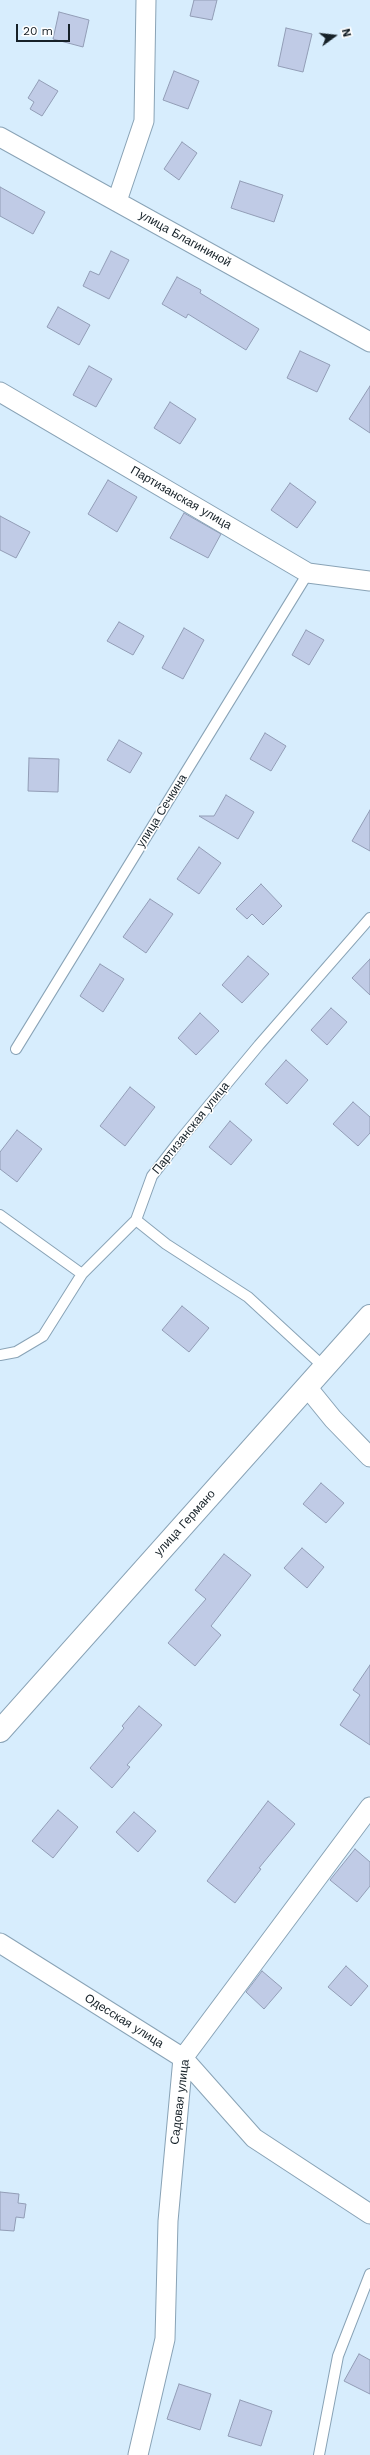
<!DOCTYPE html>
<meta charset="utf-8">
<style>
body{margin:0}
#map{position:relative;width:370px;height:2455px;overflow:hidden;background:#d7edfd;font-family:"Work Sans",sans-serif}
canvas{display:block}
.north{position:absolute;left:314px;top:16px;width:40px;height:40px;-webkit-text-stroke:3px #fff;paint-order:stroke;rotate:75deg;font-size:11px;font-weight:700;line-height:16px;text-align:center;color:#162128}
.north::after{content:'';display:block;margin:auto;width:14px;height:18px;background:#162128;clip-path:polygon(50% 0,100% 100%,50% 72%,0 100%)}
.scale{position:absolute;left:16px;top:24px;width:54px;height:18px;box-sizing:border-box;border:2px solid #162128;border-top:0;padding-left:5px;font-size:12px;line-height:14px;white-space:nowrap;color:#162128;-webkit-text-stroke:3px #fff;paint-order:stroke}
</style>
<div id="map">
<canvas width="370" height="2455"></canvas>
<div class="north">N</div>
<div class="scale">20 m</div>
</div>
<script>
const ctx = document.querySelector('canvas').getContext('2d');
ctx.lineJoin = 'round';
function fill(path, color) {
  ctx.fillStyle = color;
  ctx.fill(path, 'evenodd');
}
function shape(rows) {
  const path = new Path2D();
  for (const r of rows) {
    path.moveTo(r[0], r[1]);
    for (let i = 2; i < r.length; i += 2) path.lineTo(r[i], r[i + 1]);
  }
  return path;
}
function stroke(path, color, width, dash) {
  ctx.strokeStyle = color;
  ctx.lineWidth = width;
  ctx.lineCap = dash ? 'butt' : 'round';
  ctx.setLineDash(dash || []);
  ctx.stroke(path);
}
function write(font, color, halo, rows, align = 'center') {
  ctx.font = font + ' "Work Sans",sans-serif';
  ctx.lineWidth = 3;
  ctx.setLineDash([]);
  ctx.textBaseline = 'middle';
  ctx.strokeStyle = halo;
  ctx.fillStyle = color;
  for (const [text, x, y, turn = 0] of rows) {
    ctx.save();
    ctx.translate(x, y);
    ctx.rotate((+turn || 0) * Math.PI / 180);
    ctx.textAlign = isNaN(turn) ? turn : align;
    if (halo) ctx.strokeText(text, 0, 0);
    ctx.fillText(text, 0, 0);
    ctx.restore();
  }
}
const building = shape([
 [194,0,217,0,212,20,190,16,194,0],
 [59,12,89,20,83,47,53,39,59,12],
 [286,28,312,34,303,72,278,66,286,28],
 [174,71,199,81,188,109,163,100,174,71],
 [39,80,58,91,42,116,30,109,34,102,28,98,39,80],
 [182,142,197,153,179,180,164,169,182,142],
 [240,181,283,195,274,222,231,208,240,181],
 [0,187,45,212,33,234,0,216,0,187],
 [111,251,129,260,109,299,83,286,90,271,99,275,111,251],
 [177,277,201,290,200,293,259,329,246,350,188,314,186,318,162,304,177,277],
 [58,307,90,325,79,345,47,327,58,307],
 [300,351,330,365,317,392,287,378,300,351],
 [89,366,112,379,96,407,73,395,89,366],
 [370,386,370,433,349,419,370,386],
 [170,402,196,419,180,444,154,428,170,402],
 [108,480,137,497,117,532,88,514,108,480],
 [290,483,316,502,297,528,271,510,290,483],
 [184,513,221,534,208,558,170,538,184,513],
 [0,516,30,532,16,558,0,550,0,516],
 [119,622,144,636,133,655,107,641,119,622],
 [184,628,204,640,183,679,162,668,184,628],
 [306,630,324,640,309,665,292,655,306,630],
 [265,733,286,746,271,771,250,759,265,733],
 [119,740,142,753,130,773,107,760,119,740],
 [29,758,59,759,58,792,28,791,29,758],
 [226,795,254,812,238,839,199,816,214,816,226,795],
 [370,810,370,851,352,841,370,810],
 [199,847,221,863,199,894,177,879,199,847],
 [261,884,282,906,263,925,252,914,247,919,236,909,261,884],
 [150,899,173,914,146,953,123,937,150,899],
 [248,956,269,974,242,1003,222,985,248,956],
 [370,959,370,995,352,978,370,959],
 [100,964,124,979,103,1012,80,996,100,964],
 [331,1008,347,1022,327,1045,311,1030,331,1008],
 [200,1013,219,1031,196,1055,178,1038,200,1013],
 [286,1060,308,1080,287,1104,265,1084,286,1060],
 [130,1087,155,1107,125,1146,100,1126,130,1087],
 [353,1102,370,1117,370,1133,358,1146,333,1124,353,1102],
 [230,1121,252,1140,231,1165,209,1147,230,1121],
 [17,1130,42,1149,17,1182,0,1169,0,1152,17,1130],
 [182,1306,209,1328,189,1352,162,1330,182,1306],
 [321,1483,344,1503,326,1523,303,1504,321,1483],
 [302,1548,324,1567,307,1588,284,1568,302,1548],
 [224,1554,251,1575,211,1626,221,1635,195,1666,168,1643,206,1599,195,1590,224,1554],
 [370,1665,370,1745,340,1725,360,1695,353,1690,370,1665],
 [139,1706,162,1725,127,1765,130,1767,112,1788,90,1768,124,1728,122,1726,139,1706],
 [268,1801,295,1824,259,1868,261,1869,235,1903,207,1881,268,1801],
 [58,1810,78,1827,53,1858,32,1841,58,1810],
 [134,1812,156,1831,138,1852,116,1832,134,1812],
 [355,1849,370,1862,370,1886,357,1902,330,1880,355,1849],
 [346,1966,368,1986,351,2006,328,1987,346,1966],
 [262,1971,282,1988,264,2009,246,1992,262,1971],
 [0,2192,19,2194,18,2203,26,2204,24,2218,16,2217,14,2231,0,2230,0,2192],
 [359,2354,370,2360,370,2394,344,2381,359,2354],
 [179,2384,211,2394,200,2430,167,2419,179,2384],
 [240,2400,272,2411,261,2446,228,2436,240,2400]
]);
fill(building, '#c0cbe6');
stroke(building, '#929db6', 1);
const lane = shape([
 [16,1049,308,573],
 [0,1215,82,1274],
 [0,1355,16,1352,43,1336,82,1274,136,1220],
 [324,1367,248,1297,166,1244,136,1220,152,1176,180,1140,259,1045,370,918],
 [319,2455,338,2356,370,2274]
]);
const street = shape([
 [0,137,370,342],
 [117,201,144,121,146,0],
 [0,392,308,573,370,581],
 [307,1387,333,1419,370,1457],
 [0,1943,183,2058,254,2138,370,2214],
 [138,2455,165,2339,168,2221,183,2058,370,1807]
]);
const secondary = shape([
 [0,1731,370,1316]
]);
stroke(lane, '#89a3b6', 12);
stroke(street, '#89a3b6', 21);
stroke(secondary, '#89a3b6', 24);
stroke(lane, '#fff', 10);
stroke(street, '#fff', 19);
stroke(secondary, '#fff', 22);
write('12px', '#162128', '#fff', [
 ["улица Благининой",185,239,29],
 ["Партизанская улица",181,498,30],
 ["улица Сечкина",162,811,-58],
 ["Партизанская улица",191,1128,-51],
 ["улица Германо",185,1523,-48],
 ["Одесская улица",124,2021,32],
 ["Садовая улица",180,2102,-83]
]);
</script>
